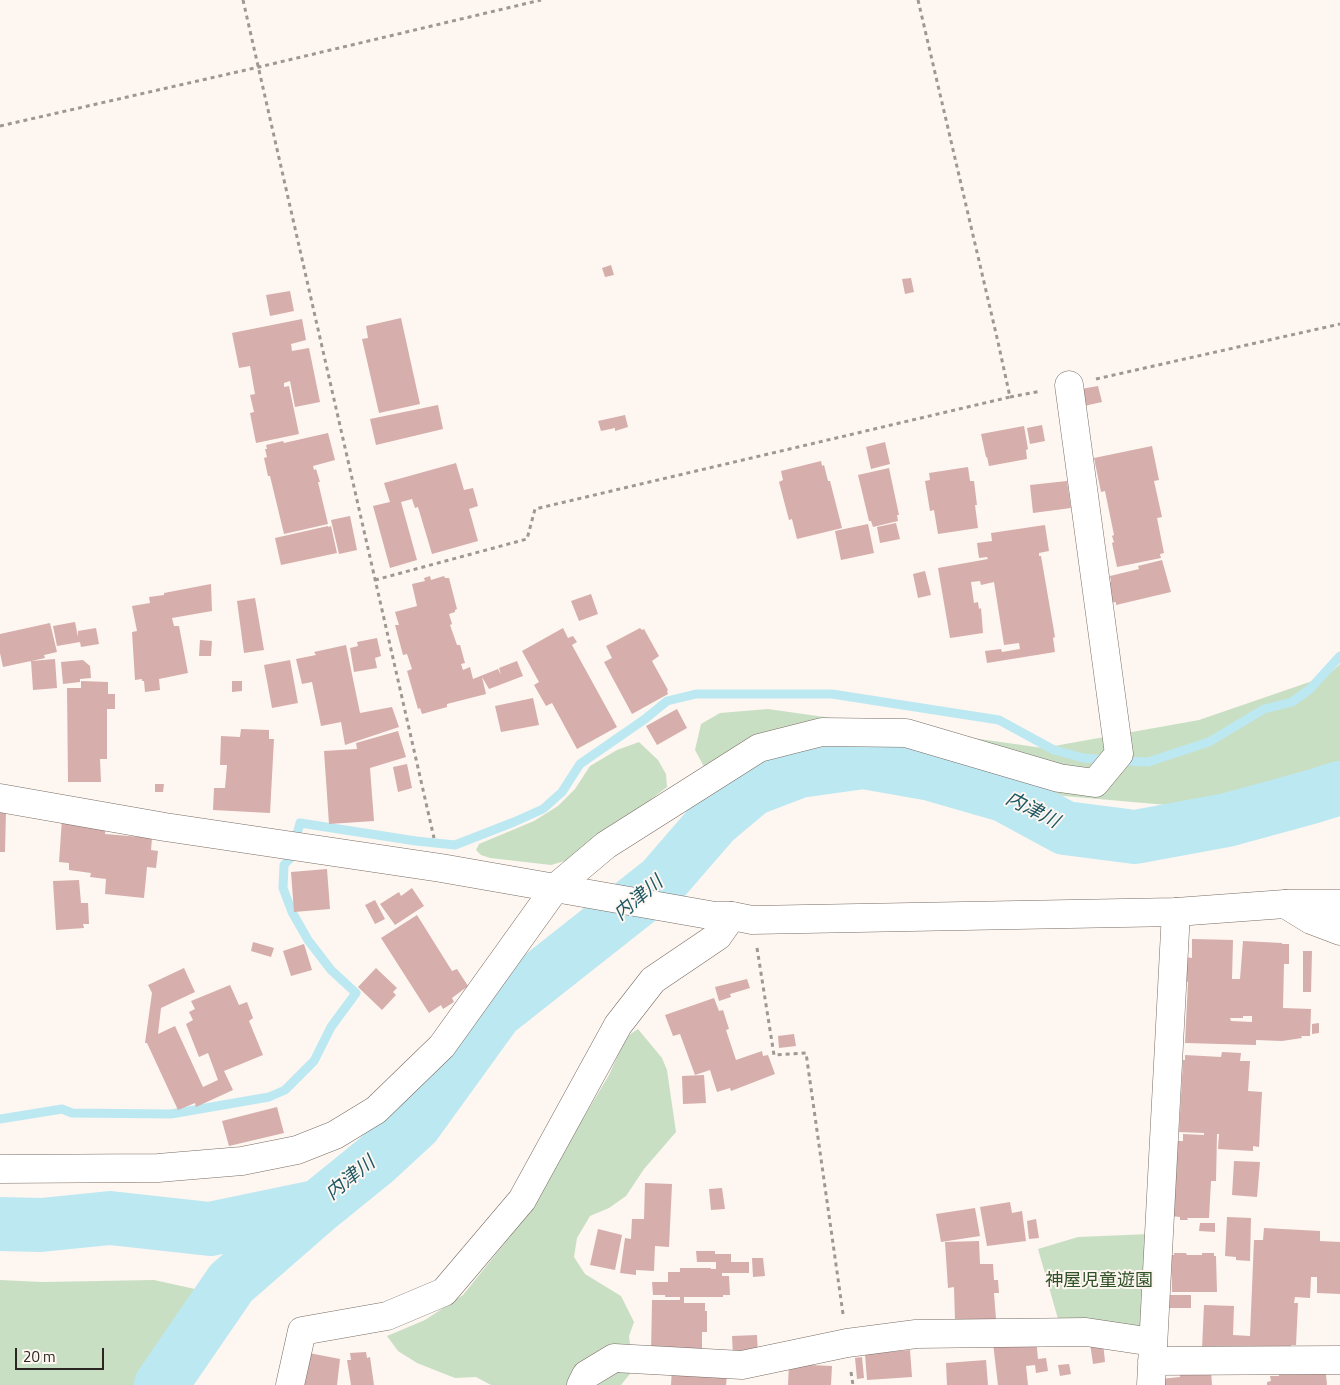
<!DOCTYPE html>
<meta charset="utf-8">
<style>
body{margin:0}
#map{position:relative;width:1340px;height:1385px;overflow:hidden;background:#fef6f0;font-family:"Titillium Web",sans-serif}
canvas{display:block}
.scale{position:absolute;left:15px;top:1348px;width:89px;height:22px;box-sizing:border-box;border:2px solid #2b2622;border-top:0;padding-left:6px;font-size:15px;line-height:18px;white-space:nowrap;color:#2b2622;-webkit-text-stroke:4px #fef6f0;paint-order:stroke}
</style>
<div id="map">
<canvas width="1340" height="1385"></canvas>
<div class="scale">20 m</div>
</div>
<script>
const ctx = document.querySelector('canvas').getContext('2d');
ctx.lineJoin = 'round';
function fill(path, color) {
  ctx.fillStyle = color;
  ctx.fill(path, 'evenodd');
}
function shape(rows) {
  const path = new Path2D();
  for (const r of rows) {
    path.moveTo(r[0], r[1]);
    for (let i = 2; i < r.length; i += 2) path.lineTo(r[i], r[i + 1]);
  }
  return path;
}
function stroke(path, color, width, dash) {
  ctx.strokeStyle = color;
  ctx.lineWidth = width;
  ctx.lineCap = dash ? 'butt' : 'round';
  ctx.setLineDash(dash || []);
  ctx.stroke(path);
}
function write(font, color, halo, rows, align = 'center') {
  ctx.font = font + ' "Titillium Web","Noto Sans JP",sans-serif';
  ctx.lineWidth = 4;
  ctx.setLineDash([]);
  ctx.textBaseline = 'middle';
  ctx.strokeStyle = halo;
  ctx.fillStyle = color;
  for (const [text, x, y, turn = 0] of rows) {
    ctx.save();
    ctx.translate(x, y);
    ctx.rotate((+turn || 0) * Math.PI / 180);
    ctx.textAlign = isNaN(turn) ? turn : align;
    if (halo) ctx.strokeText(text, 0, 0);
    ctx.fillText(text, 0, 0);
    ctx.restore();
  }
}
fill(shape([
 [1340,664,1340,775,1224,810,1064,796,949,775,849,772,733,790,708,774,695,750,701,724,720,713,768,709,1043,748,1199,720,1327,676],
 [639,742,658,760,666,774,667,787,575,858,551,865,490,858,481,855,476,850,479,844,534,821,558,806,575,789,590,766,617,750],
 [638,1029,662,1058,667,1070,676,1132,644,1169,626,1196,609,1208,590,1216,577,1238,574,1257,585,1274,621,1296,634,1322,629,1336,633,1370,621,1385,491,1385,476,1377,455,1378,417,1363,398,1351,387,1336,425,1320,463,1295,520,1224,609,1075,626,1037],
 [1150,1234,1148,1327,1060,1326,1038,1249,1078,1237],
 [0,1280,42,1282,154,1280,204,1291,228,1325,192,1385,0,1385]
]), '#c9dfc4');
stroke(shape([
 [1120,761,1148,762,1209,742,1264,709,1292,702,1310,689,1340,656],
 [0,1119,62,1109,72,1113,171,1114,269,1097,285,1090,314,1061,331,1027,356,993,331,970,308,940,292,912,283,888,284,865,291,857,300,823,416,841,455,845,514,822,543,809,562,792,580,764,645,719,667,701,696,694,832,694,999,720,1054,750,1083,758,1108,760]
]), '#bce8f2', 9);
stroke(shape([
 [0,1224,41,1225,110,1218,210,1229,316,1207],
 [161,1385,231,1283,318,1207,376,1160,415,1124,496,1012,662,881,714,821,752,789,799,771,863,762,931,774,1004,795,1065,828,1135,837,1227,820,1311,797,1340,788]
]), '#bce8f2', 54);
fill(shape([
 [611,265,614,275,605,277,602,268],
 [911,278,914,292,905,294,902,279],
 [290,291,294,311,270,316,266,295],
 [401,318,420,404,379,413,362,339,368,338,366,326],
 [302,319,306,340,291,344,292,351,309,348,320,402,295,407,290,381,284,383,284,387,289,386,299,434,256,443,250,413,254,412,250,395,255,394,250,366,239,368,232,333],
 [1098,386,1102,402,1084,406,1081,389],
 [438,405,443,429,376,445,370,419],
 [625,415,628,427,615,431,615,428,601,431,598,421],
 [1042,425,1045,441,1030,444,1027,428],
 [1024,426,1028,449,1026,450,1027,459,989,466,987,457,986,457,981,434],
 [328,433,335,460,313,466,314,470,316,469,320,482,318,482,328,524,284,534,270,476,268,476,264,458,267,457,265,449,267,449,266,445,283,441,284,443],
 [885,442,890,464,871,469,866,447],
 [1152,446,1159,480,1154,481,1162,517,1157,518,1164,553,1160,554,1161,558,1117,567,1112,543,1114,542,1112,536,1114,535,1105,491,1101,492,1094,458],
 [821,461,822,466,824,465,828,481,830,481,842,528,797,539,792,519,789,520,779,482,783,480,781,471],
 [456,463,464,490,473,488,478,506,469,509,478,541,432,554,418,507,415,508,412,499,401,502,417,560,390,568,373,506,390,502,384,483],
 [968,467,970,481,974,481,977,505,975,505,978,528,938,534,934,510,930,511,925,481,930,480,929,473],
 [889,468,899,515,897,515,898,521,873,527,871,521,869,521,858,475],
 [1067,481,1071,508,1033,513,1030,485],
 [350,516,357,550,339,554,331,520],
 [896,523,900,539,880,543,877,527],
 [868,524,874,553,841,560,835,531],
 [1045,525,1049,551,1039,553,1039,556,1041,556,1055,637,1053,638,1055,652,987,663,985,651,1001,649,1002,652,1020,649,1019,643,1004,645,994,582,981,585,980,581,971,582,974,603,978,602,979,609,981,608,983,633,950,638,938,568,988,559,987,557,979,558,977,543,992,541,991,533],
 [328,526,328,527,331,526,337,553,281,565,275,538],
 [1162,560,1171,592,1116,605,1116,602,1111,603,1106,583,1111,582,1110,576,1139,569,1138,566],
 [925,571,931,595,918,598,913,574],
 [430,576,431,580,444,576,445,578,449,578,457,609,455,610,455,612,449,614,452,624,450,625,457,645,460,645,465,663,461,664,463,670,470,667,473,679,498,669,501,675,499,668,517,661,523,676,489,689,482,677,486,694,447,704,447,707,422,714,420,708,418,709,407,671,412,669,407,654,403,655,395,625,399,625,395,612,417,606,412,584,425,581,424,578],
 [211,584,212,611,172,618,174,626,179,626,188,673,159,679,160,690,145,692,144,681,142,681,142,679,135,680,132,632,137,631,132,606,150,603,149,597,164,595,164,593],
 [591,594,598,614,579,621,571,601],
 [255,598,264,650,244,653,237,601],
 [75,622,78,637,78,631,96,628,99,644,81,647,80,642,57,646,53,626],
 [50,623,57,652,44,655,45,658,3,667,0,653,0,634],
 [563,628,568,638,573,636,577,642,572,645,617,727,577,749,552,703,546,706,534,685,539,682,522,651],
 [640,628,642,630,644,629,659,656,652,661,668,690,667,691,668,694,632,714,604,662,612,658,606,646],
 [377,638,381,656,375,658,377,668,354,672,350,648,358,646,357,642],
 [200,640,212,641,211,656,199,656],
 [346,645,360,713,392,707,399,727,345,745,341,722,321,726,312,682,302,684,296,659,316,655,314,652],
 [55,659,57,688,33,690,31,661],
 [83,660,90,666,91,678,80,679,80,682,63,684,61,662],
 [290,660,298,703,272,708,264,665],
 [81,681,108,682,108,694,115,694,115,709,107,709,107,759,100,759,101,782,68,782,67,688,81,688],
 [232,681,242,681,242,691,232,692],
 [533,698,539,725,501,732,495,706],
 [677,709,687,728,657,745,646,726],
 [241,729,269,730,269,739,274,739,270,813,213,810,214,788,225,788,227,765,220,765,221,736,240,737],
 [398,731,406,757,370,768,374,821,329,824,324,751,357,749,356,743],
 [407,764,412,788,398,792,393,767],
 [155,784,164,784,163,792,155,792],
 [0,810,6,810,5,852,0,852],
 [62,819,106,824,105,834,152,838,151,850,158,851,156,868,147,867,144,898,105,894,106,879,90,877,91,873,69,870,69,863,59,862],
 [327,869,330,909,294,912,291,872],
 [79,880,81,903,88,903,89,924,83,924,84,928,56,930,53,881],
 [412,888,424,906,395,925,380,904,399,892,401,896],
 [375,900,385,919,375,924,365,905],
 [417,915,452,971,457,969,468,986,452,998,454,1002,443,1009,441,1005,429,1013,381,938],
 [1192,939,1233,940,1232,979,1240,979,1243,941,1282,943,1282,944,1289,944,1289,964,1284,964,1283,1008,1311,1009,1310,1036,1301,1036,1302,1038,1282,1041,1256,1040,1256,1045,1185,1043,1188,982,1185,981,1186,957,1192,958],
 [1243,1016,1252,1016,1252,1022,1231,1021,1230,1018,1243,1018],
 [253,942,274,948,271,957,251,951],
 [304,944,312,970,291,976,283,951],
 [1303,951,1312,951,1311,992,1303,992],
 [184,968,195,992,161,1008,158,1034,175,1026,203,1087,218,1080,208,1053,199,1057,186,1024,193,1020,189,1012,195,1009,191,1001,230,985,239,1005,247,1002,253,1018,249,1021,263,1055,224,1071,233,1090,196,1107,195,1103,178,1110,147,1043,145,1043,152,993,148,985],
 [376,968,397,988,393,992,396,995,382,1010,358,987],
 [747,979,750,988,730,994,731,997,719,1001,715,987],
 [714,998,719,1011,723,1010,729,1029,726,1030,736,1060,762,1051,763,1056,768,1055,775,1074,731,1091,730,1088,717,1092,710,1070,695,1075,680,1034,673,1036,665,1015],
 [1319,1023,1319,1033,1312,1034,1312,1024],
 [794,1034,796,1046,779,1048,778,1036],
 [1222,1052,1241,1053,1240,1061,1250,1061,1248,1091,1262,1092,1259,1147,1253,1146,1253,1151,1218,1149,1219,1134,1217,1134,1216,1181,1211,1181,1209,1218,1187,1218,1188,1220,1180,1220,1180,1217,1171,1216,1172,1177,1176,1177,1177,1141,1183,1141,1183,1134,1204,1135,1204,1133,1179,1132,1183,1060,1185,1060,1185,1055,1221,1057],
 [704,1075,706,1103,683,1104,682,1076],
 [277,1107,284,1133,229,1146,222,1121],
 [1234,1161,1260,1162,1257,1197,1232,1195],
 [645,1183,672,1184,669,1247,655,1246,654,1271,636,1270,636,1275,620,1273,625,1238,631,1239,632,1219,644,1219],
 [722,1188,725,1209,711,1210,709,1189],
 [1010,1202,1012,1213,1022,1211,1026,1241,987,1246,980,1207],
 [975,1208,980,1236,941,1242,936,1214],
 [1227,1217,1251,1218,1250,1261,1236,1260,1236,1257,1225,1256],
 [1036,1219,1039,1238,1029,1239,1027,1221],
 [1200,1223,1215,1223,1215,1232,1199,1231],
 [1264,1228,1320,1231,1320,1241,1340,1242,1340,1294,1317,1293,1317,1277,1311,1277,1310,1298,1295,1297,1294,1303,1298,1303,1296,1345,1291,1345,1291,1348,1257,1346,1257,1349,1202,1349,1204,1305,1234,1306,1233,1335,1250,1336,1254,1240,1263,1240],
 [598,1229,622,1235,615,1270,590,1265],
 [979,1241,980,1264,993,1264,994,1280,998,1280,999,1293,994,1293,996,1319,955,1321,954,1287,948,1288,945,1242],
 [696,1251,715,1251,715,1254,731,1254,731,1262,749,1262,749,1273,722,1273,722,1276,729,1276,730,1295,723,1295,723,1297,684,1297,684,1303,705,1303,705,1311,707,1311,707,1332,702,1332,702,1355,651,1354,652,1300,680,1300,680,1297,665,1297,665,1295,653,1295,652,1282,668,1282,668,1272,680,1272,680,1268,711,1268,711,1269,716,1269,716,1262,697,1262],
 [1174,1253,1186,1253,1187,1255,1202,1255,1202,1253,1214,1253,1214,1256,1216,1256,1217,1292,1172,1292,1171,1255,1174,1255],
 [752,1258,763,1258,765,1276,753,1277],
 [1169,1295,1191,1295,1191,1308,1168,1308],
 [757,1335,758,1355,733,1356,732,1336],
 [1036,1338,1038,1359,1046,1358,1048,1371,1036,1373,1035,1365,1026,1366,1028,1385,998,1385,993,1343],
 [1103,1342,1105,1362,1093,1364,1090,1343],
 [910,1350,912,1377,867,1380,865,1354],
 [366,1352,367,1358,370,1357,374,1385,351,1385,347,1360,351,1360,350,1353],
 [309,1353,340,1359,337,1385,304,1385],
 [862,1357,864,1378,857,1379,855,1358],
 [986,1360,988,1385,947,1385,946,1363],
 [789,1364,832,1366,831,1385,788,1385],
 [1069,1364,1071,1374,1060,1376,1058,1365],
 [1325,1365,1327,1385,1267,1385,1267,1382,1271,1381,1270,1376,1279,1376,1279,1369],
 [672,1368,727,1375,726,1385,671,1385],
 [1211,1371,1212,1385,1161,1385,1160,1379,1180,1377,1180,1374]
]), '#d6aeac');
const street = shape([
 [1285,904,1311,920,1340,931],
 [0,1169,158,1168,242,1161,297,1150,335,1135,376,1110,442,1046,556,887,606,845,759,748,822,732,906,733,1059,778,1095,783,1119,754,1069,385],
 [1152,1361,1340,1360],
 [290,1385,302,1331,387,1316,444,1292,522,1200,618,1025,653,980,718,936,732,916],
 [581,1385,586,1375,614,1358,742,1365,847,1343,916,1334,1086,1332,1153,1342],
 [1151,1385,1176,912]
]);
const secondary = shape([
 [0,798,165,827,441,868,715,916,732,916,752,920,1176,912,1285,904,1340,904]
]);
stroke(street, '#796d65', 29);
stroke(secondary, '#796d65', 29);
stroke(shape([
 [243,0,434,838],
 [0,126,259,67,541,0],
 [1096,379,1340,324],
 [1010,397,1041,391],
 [375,580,527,539,535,509,1010,397,998,342,918,0],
 [757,948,774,1055,806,1053,843,1314],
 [851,1372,853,1385]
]), '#9e9893', 3, [4, 4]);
stroke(street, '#fff', 28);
stroke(secondary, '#fff', 28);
write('18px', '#305127', '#fef6f0', [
 ["神屋児童遊園",1099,1282]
]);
write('italic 19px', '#1d5763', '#fef6f0', [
 ["内津川",1032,811,27],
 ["内津川",639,899,-40],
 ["内津川",351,1179,-39]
]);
</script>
